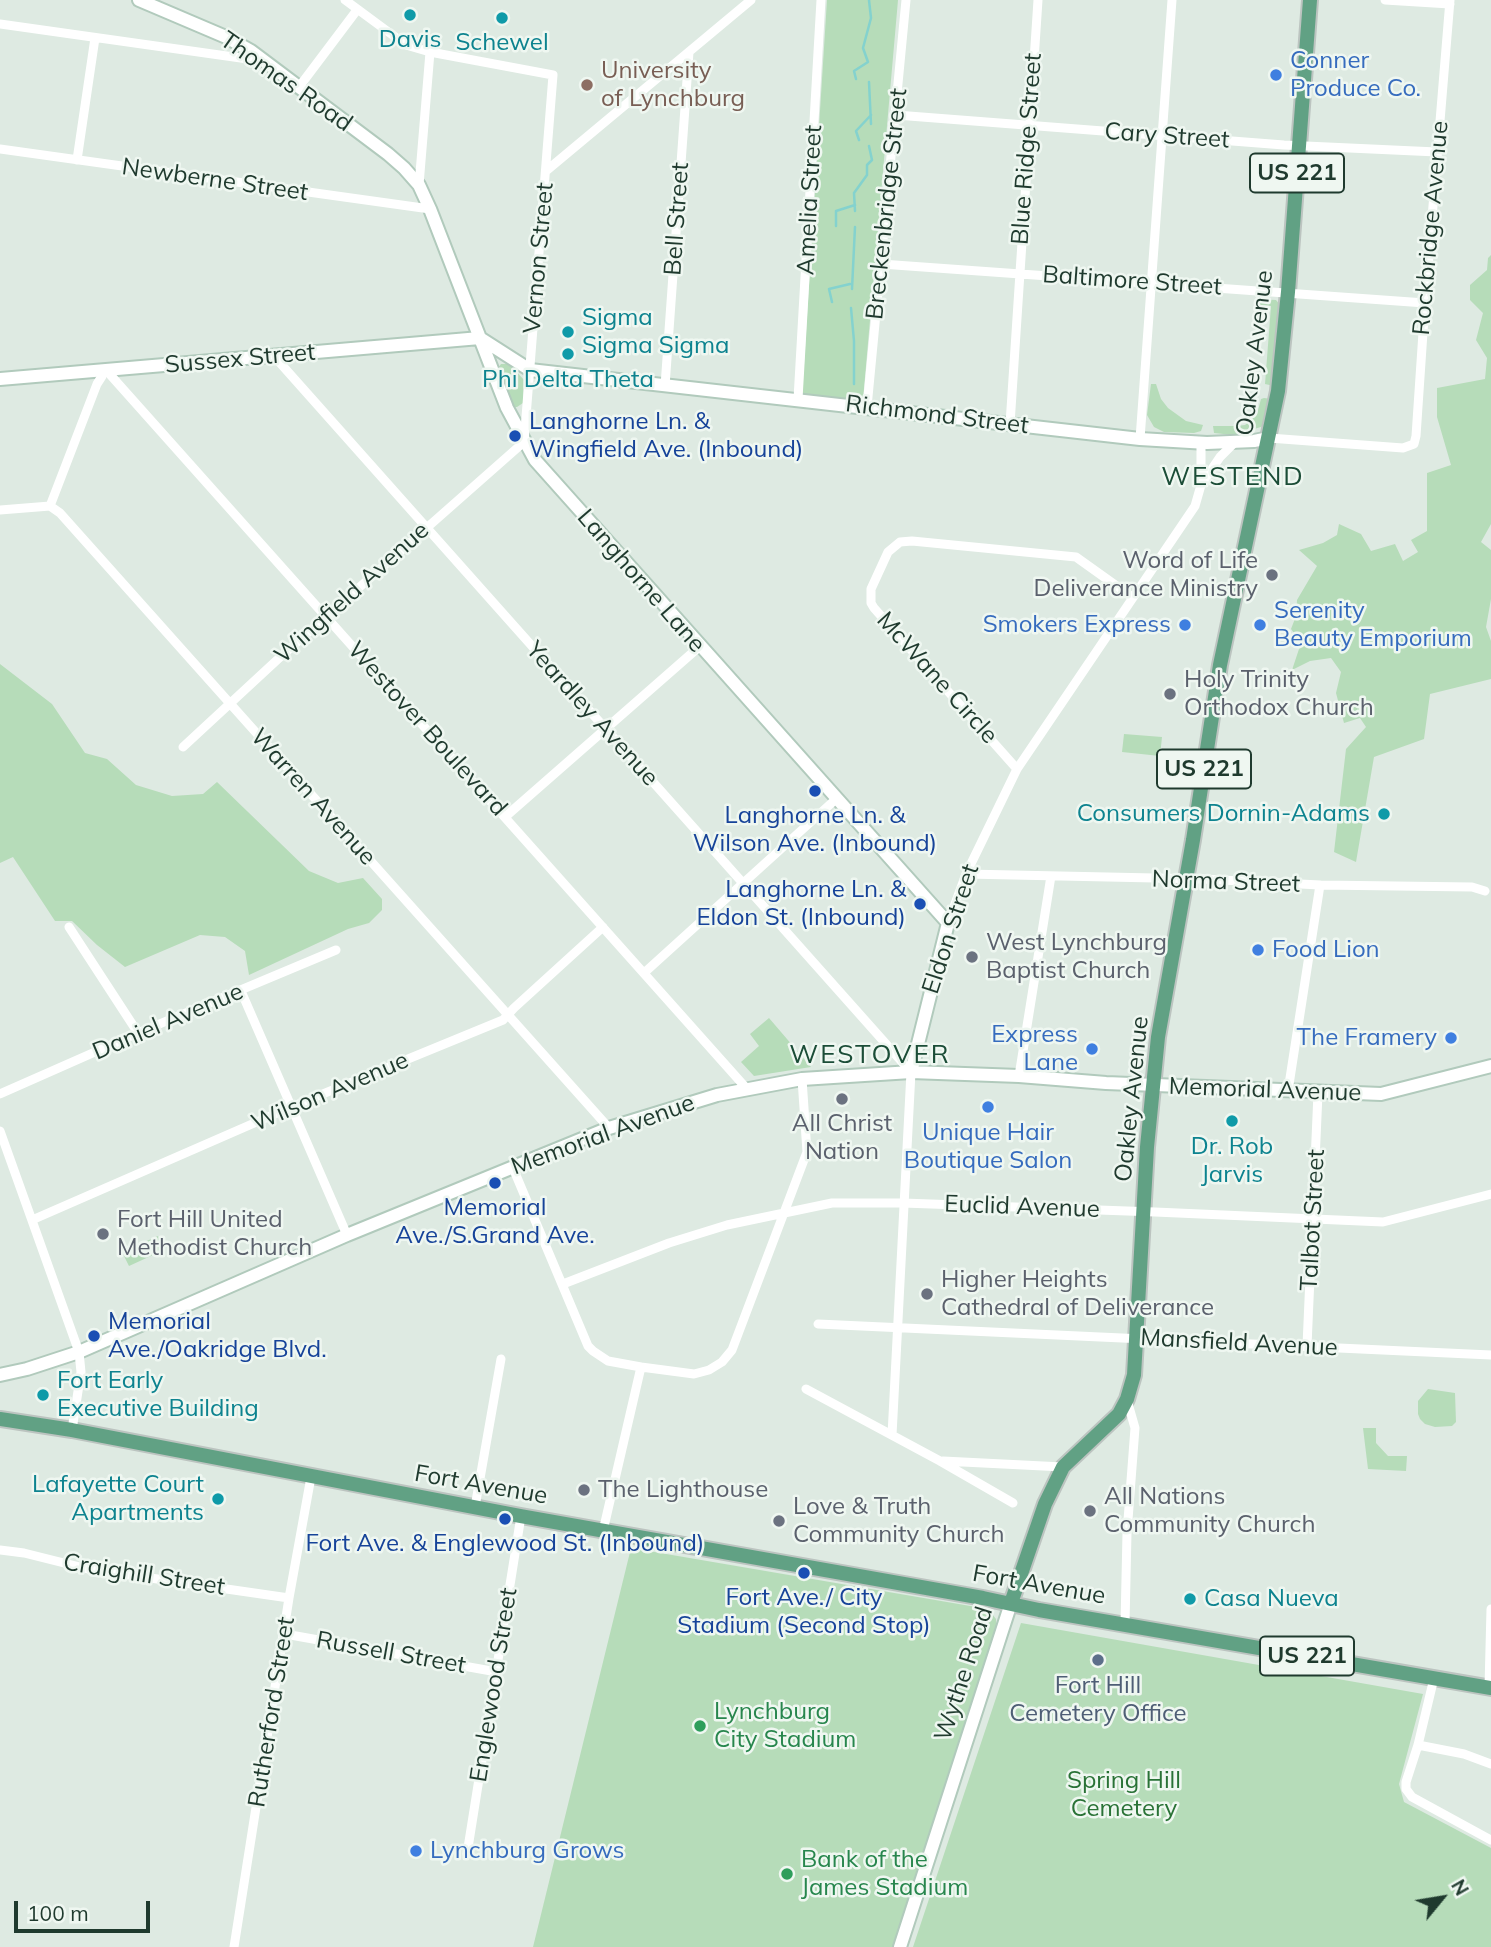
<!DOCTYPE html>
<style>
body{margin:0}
#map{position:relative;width:1491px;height:1947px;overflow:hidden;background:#deeae2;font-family:Mulish,sans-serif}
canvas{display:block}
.north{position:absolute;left:1407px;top:1863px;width:70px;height:70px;-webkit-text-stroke:5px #eff7f1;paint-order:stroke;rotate:60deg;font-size:19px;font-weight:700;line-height:28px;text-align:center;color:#1f3a2e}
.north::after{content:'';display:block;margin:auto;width:24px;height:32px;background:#1f3a2e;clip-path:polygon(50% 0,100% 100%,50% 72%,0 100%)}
.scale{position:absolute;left:14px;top:1901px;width:136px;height:32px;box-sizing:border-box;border:4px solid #1f3a2e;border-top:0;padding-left:9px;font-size:21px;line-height:24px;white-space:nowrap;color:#1f3a2e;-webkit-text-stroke:5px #eff7f1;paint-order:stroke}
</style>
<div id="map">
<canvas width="1491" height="1947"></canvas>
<div class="north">N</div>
<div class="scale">100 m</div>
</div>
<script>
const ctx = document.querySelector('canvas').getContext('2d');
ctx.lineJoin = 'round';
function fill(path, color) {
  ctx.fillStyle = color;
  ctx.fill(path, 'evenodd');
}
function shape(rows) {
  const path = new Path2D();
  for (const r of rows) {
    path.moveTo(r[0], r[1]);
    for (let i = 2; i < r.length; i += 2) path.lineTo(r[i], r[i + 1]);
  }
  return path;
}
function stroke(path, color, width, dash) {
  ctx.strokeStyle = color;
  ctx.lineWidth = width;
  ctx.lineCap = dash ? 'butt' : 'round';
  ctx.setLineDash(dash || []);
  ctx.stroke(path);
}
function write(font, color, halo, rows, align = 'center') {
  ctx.font = font + ' Mulish,sans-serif';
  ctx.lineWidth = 5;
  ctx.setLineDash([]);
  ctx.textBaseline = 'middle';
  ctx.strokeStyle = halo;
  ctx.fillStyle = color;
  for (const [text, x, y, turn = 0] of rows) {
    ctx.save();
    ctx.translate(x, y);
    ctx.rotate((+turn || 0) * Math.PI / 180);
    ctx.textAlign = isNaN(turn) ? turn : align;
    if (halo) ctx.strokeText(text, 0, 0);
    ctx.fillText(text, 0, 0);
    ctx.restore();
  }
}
fill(shape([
 [827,0,898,0,863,400,802,396],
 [1491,255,1491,524,1481,542,1491,550,1491,599,1486,627,1491,641,1491,679,1430,694,1424,739,1374,757,1356,862,1334,852,1346,749,1366,727,1360,718,1344,723,1336,693,1341,672,1331,658,1310,661,1292,670,1301,643,1291,629,1296,616,1297,600,1317,566,1299,550,1323,543,1337,535,1339,524,1361,534,1371,551,1395,544,1403,561,1418,552,1411,540,1427,531,1427,473,1451,465,1437,417,1437,388,1485,379,1487,358,1476,340,1483,313,1470,300,1470,285,1487,270,1488,258],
 [1257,299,1276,300,1281,306,1274,386,1265,384,1271,306,1259,305],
 [501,364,507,364,513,368,524,380,523,403,517,407,513,407,498,368],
 [1151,384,1156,384,1161,399,1168,408,1186,421,1203,425,1201,431,1194,433,1164,432,1154,427,1147,415],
 [1264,398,1272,399,1265,424,1261,427,1233,435,1214,433,1213,426,1236,426,1245,425,1251,420,1257,414,1261,399],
 [0,664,52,704,85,753,107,759,136,785,172,796,203,794,217,782,309,871,338,883,363,878,382,899,382,910,369,923,348,929,249,975,245,951,225,937,200,935,125,967,97,945,72,921,55,921,13,857,0,863],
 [1124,734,1162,737,1160,756,1122,752],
 [769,1018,811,1067,754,1076,741,1062,759,1046,750,1034],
 [158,1236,164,1250,129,1266,122,1252],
 [1428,1389,1455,1393,1456,1422,1452,1426,1435,1427,1425,1424,1420,1419,1418,1414,1418,1401],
 [1363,1428,1376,1428,1376,1443,1388,1456,1407,1456,1406,1471,1368,1469],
 [631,1548,988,1609,996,1619,997,1632,894,1947,533,1947],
 [1021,1623,1423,1694,1399,1784,1404,1802,1491,1848,1491,1947,913,1947]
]), '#b6dcb9');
stroke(shape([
 [856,79,854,71,868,62,863,48,871,18,869,0],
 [869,82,871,124],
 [859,140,856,131,871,115],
 [855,211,854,193,867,175,867,165,872,160,869,146],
 [836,226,836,211,855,205],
 [852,289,855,227],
 [832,302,829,289,850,284],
 [851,308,854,341,854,384]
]), '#84d2ce', 2.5);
const secondary = shape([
 [139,0,226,37,251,51,388,154,404,168,419,185,430,209,507,408,535,460,948,923,911,1072],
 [480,338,530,370,1140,439,1207,443,1254,441,1269,438],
 [0,379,480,338],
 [0,1375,27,1369,79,1352,347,1235,609,1128,717,1095,802,1079,911,1072,1019,1076,1106,1083,1381,1094,1491,1066],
 [900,1947,1011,1603]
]);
const primary = shape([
 [0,1419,72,1430,521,1516,983,1598,1039,1610,1491,1688],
 [1011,1603,1045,1504,1063,1467,1119,1414,1127,1399,1134,1375,1147,1147,1158,1037,1193,840,1220,665,1278,391,1288,292,1310,0]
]);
stroke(secondary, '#b1cabc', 16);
stroke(primary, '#bcc4c0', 18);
stroke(shape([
 [1385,0,1450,4],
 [0,24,262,61],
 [299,87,357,10],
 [896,115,1284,145,1437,152],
 [0,149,430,209],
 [77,160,95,38],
 [546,171,751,0],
 [419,185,430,52],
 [881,264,1425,303],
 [273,355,911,1072,892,1435],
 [665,386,689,52],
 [798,399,821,0],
 [867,407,906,0],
 [1010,424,1038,0],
 [1269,438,1403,448,1414,444,1416,436,1425,303,1450,0],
 [1140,439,1172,0],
 [1201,485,1220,457,1236,441],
 [50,506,97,384,106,370,747,1089],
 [0,510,50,506,60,513,609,1128],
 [183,747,277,660,524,442,553,75,430,52,406,45,345,0],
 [1017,769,874,608,871,603,871,589,888,552,900,542,912,541,1076,557,1132,597],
 [505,817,699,647],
 [966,874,1202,879,1320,885,1472,887,1485,891],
 [948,923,966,874,1017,769,1195,506,1201,485,1201,443],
 [69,927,138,1033],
 [644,973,836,799],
 [241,991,347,1235],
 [1019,1076,1051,876],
 [1288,1091,1320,885],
 [0,1094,138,1033,336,950],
 [0,1131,79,1352,81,1372,72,1430],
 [513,1168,588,1346,593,1351,608,1361,641,1367,694,1374,709,1370,722,1362,732,1350,807,1152,802,1079],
 [32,1220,291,1107,503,1020,514,1008,603,927],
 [563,1284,669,1243,727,1225,832,1203,903,1203,1155,1212,1383,1222,1491,1194],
 [818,1324,1491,1355],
 [1307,1346,1318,1093],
 [806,1389,940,1461,1013,1503],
 [943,1461,1063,1467],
 [475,1507,501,1359],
 [603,1531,641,1367],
 [0,1550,24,1553,88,1569,289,1598],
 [1125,1624,1127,1533,1135,1428,1127,1400],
 [285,1634,497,1672],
 [1434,1678,1418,1745,1406,1782,1406,1789,1412,1797,1491,1840],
 [1489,1687,1491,1609],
 [1418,1745,1464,1754,1491,1764],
 [467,1854,521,1516],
 [234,1947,289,1598,311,1477]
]), '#fff', 9);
stroke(secondary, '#fff', 12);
stroke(primary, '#61a184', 14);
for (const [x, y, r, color] of [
 [410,15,7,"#0f9aa8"],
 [502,18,7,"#0f9aa8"],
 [1276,75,7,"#3f7fe0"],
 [587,85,7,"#8d6e63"],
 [568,332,7,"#0f9aa8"],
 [568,354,7,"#0f9aa8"],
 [515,436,7,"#1a4fb4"],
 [1272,575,7,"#6b7280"],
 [1185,625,7,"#3f7fe0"],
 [1260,625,7,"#3f7fe0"],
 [1170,694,7,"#6b7280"],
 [815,791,7,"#1a4fb4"],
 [1384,814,7,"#0f9aa8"],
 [920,904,7,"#1a4fb4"],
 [1258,950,7,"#3f7fe0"],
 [972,957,7,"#6b7280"],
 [1451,1038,7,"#3f7fe0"],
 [1092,1049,7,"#3f7fe0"],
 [842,1099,7,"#6b7280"],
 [988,1107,7,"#3f7fe0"],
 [1232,1121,7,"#0f9aa8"],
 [495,1183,7,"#1a4fb4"],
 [103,1234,7,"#6b7280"],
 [927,1294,7,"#6b7280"],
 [94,1336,7,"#1a4fb4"],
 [43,1395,7,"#0f9aa8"],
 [584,1490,7,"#6b7280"],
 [218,1499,7,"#0f9aa8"],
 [1090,1511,7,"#6b7280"],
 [505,1519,7,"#1a4fb4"],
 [779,1521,7,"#6b7280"],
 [804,1573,7,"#1a4fb4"],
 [1190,1599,7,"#0f9aa8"],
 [1098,1660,7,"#5c6f8a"],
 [700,1726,7,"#2e9e5b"],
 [416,1851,7,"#3f7fe0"],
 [787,1874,7,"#2e9e5b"]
]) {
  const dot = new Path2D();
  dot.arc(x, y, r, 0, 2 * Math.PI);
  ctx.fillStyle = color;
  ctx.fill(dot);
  stroke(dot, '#eff7f1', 2.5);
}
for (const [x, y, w] of [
 [1297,173,94],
 [1204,769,94],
 [1307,1656,94]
]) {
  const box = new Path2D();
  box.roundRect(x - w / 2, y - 19.5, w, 39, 5);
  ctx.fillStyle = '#eff7f1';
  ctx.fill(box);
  stroke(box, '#1f3a2e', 2);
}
write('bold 23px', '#1f3a2e', null, [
 ["US 221",1297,173],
 ["US 221",1204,769],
 ["US 221",1307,1656]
]);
write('24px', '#0d838f', '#eff7f1', [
 ["Davis",410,40],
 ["Schewel",502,43],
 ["Sigma",582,318,"left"],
 ["Sigma Sigma",582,346,"left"],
 ["Phi Delta Theta",568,380],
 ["Consumers Dornin-Adams",1370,814,"right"],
 ["Dr. Rob",1232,1147],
 ["Jarvis",1232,1175],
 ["Fort Early",57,1381,"left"],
 ["Executive Building",57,1409,"left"],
 ["Lafayette Court",204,1485,"right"],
 ["Apartments",204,1513,"right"],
 ["Casa Nueva",1204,1599,"left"]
]);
write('24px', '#366cbe', '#eff7f1', [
 ["Conner",1290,61],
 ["Produce Co.",1290,89],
 ["Serenity",1274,611],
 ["Beauty Emporium",1274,639],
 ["Smokers Express",1171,625,"right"],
 ["Food Lion",1272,950],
 ["Express",1078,1035,"right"],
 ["Lane",1078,1063,"right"],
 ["The Framery",1437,1038,"right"],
 ["Unique Hair",988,1133,"center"],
 ["Boutique Salon",988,1161,"center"],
 ["Lynchburg Grows",430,1851]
], 'left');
write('24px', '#785e54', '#eff7f1', [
 ["University",601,71],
 ["of Lynchburg",601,99]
], 'left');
write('24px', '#1f3a2e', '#eff7f1', [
 ["Thomas Road",286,82,35],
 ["Cary Street",1167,136,4],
 ["Blue Ridge Street",1027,149,-86],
 ["Newberne Street",215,180,8],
 ["Amelia Street",810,200,-87],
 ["Breckenbridge Street",887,204,-84],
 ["Bell Street",677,219,-86],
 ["Rockbridge Avenue",1431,228,-85],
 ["Vernon Street",539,258,-85],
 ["Baltimore Street",1132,281,4],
 ["Oakley Avenue",1255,353,-83],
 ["Sussex Street",240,359,-5],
 ["Richmond Street",937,415,7],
 ["Langhorne Lane",641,581,49],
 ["Wingfield Avenue",352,593,-42],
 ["McWane Circle",937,678,48],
 ["Yeardley Avenue",592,714,48],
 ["Westover Boulevard",427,729,48],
 ["Warren Avenue",313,797,48],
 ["Norma Street",1226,882,2],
 ["Eldon Street",951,929,-72],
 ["Daniel Avenue",168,1022,-23],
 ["Memorial Avenue",1265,1090,2],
 ["Wilson Avenue",330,1092,-23],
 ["Oakley Avenue",1132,1099,-84],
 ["Memorial Avenue",603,1135,-20],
 ["Euclid Avenue",1022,1207,2],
 ["Talbot Street",1313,1220,-87],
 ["Mansfield Avenue",1239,1343,3],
 ["Fort Avenue",481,1485,10],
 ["Craighill Street",144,1575,9],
 ["Fort Avenue",1039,1585,10],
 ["Russell Street",391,1653,10],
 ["Wythe Road",964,1674,-72],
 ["Englewood Street",494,1685,-81],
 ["Rutherford Street",272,1712,-81]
]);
write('24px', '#164399', '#eff7f1', [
 ["Langhorne Ln. &",529,422,"left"],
 ["Wingfield Ave. (Inbound)",529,450,"left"],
 ["Langhorne Ln. &",815,816],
 ["Wilson Ave. (Inbound)",815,844],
 ["Langhorne Ln. &",906,890,"right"],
 ["Eldon St. (Inbound)",906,918,"right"],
 ["Memorial",495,1208],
 ["Ave./S.Grand Ave.",495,1236],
 ["Memorial",108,1322,"left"],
 ["Ave./Oakridge Blvd.",108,1350,"left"],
 ["Fort Ave. & Englewood St. (Inbound)",505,1544],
 ["Fort Ave./ City",804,1598],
 ["Stadium (Second Stop)",804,1626]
]);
write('24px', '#5b616d', '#eff7f1', [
 ["Word of Life",1258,561,"right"],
 ["Deliverance Ministry",1258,589,"right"],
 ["Holy Trinity",1184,680],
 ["Orthodox Church",1184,708],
 ["West Lynchburg",986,943],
 ["Baptist Church",986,971],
 ["All Christ",842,1124,"center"],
 ["Nation",842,1152,"center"],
 ["Fort Hill United",117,1220],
 ["Methodist Church",117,1248],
 ["Higher Heights",941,1280],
 ["Cathedral of Deliverance",941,1308],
 ["The Lighthouse",598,1490],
 ["All Nations",1104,1497],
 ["Community Church",1104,1525],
 ["Love & Truth",793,1507],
 ["Community Church",793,1535]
], 'left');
write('24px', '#4e5e75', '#eff7f1', [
 ["Fort Hill",1098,1686],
 ["Cemetery Office",1098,1714]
]);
write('24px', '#27864d', '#eff7f1', [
 ["Lynchburg",714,1712],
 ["City Stadium",714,1740],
 ["Bank of the",801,1860],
 ["James Stadium",801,1888]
], 'left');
write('24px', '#297236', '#eff7f1', [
 ["Spring Hill",1124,1781],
 ["Cemetery",1124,1809]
]);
ctx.letterSpacing = '2px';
write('26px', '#1b4d37', '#eff7f1', [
 ["WESTEND",1233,477],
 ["WESTOVER",870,1055]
]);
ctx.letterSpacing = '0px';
</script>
